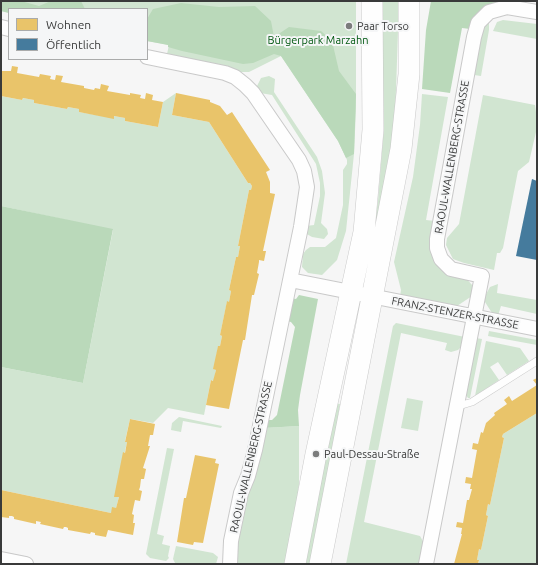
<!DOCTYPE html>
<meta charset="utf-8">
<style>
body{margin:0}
#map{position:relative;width:538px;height:565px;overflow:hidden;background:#f6f6f6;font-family:Ubuntu,sans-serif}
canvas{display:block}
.frame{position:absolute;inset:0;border:2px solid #393a3a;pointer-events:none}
.legend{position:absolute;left:8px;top:8px;width:140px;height:52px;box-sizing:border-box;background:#f5f6f7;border:1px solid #aaabab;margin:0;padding:5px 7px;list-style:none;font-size:12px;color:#393a3a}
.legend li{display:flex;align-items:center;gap:8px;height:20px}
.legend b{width:20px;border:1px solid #aaabab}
</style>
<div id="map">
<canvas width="538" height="565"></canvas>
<div class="frame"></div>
<ul class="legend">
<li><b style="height:11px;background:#e9c46a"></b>Wohnen</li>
<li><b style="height:11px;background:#457b9d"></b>Öffentlich</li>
</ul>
</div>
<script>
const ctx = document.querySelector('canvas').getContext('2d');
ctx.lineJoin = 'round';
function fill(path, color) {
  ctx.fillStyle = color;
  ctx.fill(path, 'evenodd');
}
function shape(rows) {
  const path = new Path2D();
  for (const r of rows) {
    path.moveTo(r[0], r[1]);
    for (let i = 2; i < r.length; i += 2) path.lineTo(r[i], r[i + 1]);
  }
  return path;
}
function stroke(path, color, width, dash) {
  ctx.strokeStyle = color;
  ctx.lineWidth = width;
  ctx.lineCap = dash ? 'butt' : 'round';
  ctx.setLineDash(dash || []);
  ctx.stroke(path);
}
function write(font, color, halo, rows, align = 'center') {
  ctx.font = font + ' Ubuntu,sans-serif';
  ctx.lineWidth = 4;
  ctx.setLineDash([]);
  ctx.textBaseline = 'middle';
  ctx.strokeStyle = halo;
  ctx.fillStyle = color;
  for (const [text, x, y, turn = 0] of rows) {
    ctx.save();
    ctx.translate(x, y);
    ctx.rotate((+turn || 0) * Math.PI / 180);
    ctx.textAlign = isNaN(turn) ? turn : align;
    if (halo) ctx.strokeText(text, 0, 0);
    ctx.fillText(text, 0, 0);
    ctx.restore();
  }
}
fill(shape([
 [1,1,356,1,356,109,354,154,346,231,337,260,322,275,308,273,302,267,303,254,306,250,310,247,325,247,336,238,343,205,343,170,347,164,347,160,338,141,281,56,249,72,240,72,167,54,169,45,147,41,147,9,9,9,9,13,1,11],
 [378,1,399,1,397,61,394,148,370,253,378,201,384,126],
 [489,19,489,30,481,76,474,75,481,32],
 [503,20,537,24,537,39,493,31,497,22],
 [269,76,275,79,274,92,317,157,322,171,325,193,321,223,327,229,328,234,324,239,312,237,305,233,306,226,314,225,320,196,320,183,316,164,272,95,260,93,256,88,261,78],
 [176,93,172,115,209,122,248,183,250,183,252,186,251,190,249,190,238,246,240,246,238,257,236,257,229,290,231,291,229,302,227,302,220,335,222,336,220,346,218,347,214,369,216,370,214,381,211,380,204,415,168,408,153,423,130,419,125,441,127,442,115,497,119,497,116,508,111,513,1,490,1,367,83,383,113,230,1,206,1,96,22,100,23,98,34,100,34,103,67,109,68,107,79,109,79,112,114,118,114,116,125,118,125,121,158,127,163,102],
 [422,94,448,97,426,220,435,221,431,240,473,286,474,291,472,296,457,306,400,296,401,290,394,262,413,177,420,125],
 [483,95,535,105,537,119,536,132,529,162,518,171,503,248,500,253,497,253,494,270,464,263,453,259,446,245,447,238,459,224],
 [498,284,497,293,537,300,537,314,501,306,498,316,492,313,485,302,485,296,490,287],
 [396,323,465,337,463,345,458,350,451,352,445,350,447,343,401,333,364,522,420,536,424,543,420,564,346,564,393,326],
 [489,331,537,340,537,345,488,336],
 [476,338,482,339,470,398,468,398,466,395],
 [486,341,520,348,529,361,507,375,498,362,490,367,499,380,475,396],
 [407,398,423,401,418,431,401,428],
 [335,403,340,404,331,467,312,564,302,564],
 [537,413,537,564,478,564,479,561,477,560,479,549,481,550,488,516,486,515,488,504,490,505,504,438,502,437,503,434],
 [179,417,222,426,221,428,183,421,181,432,171,430,172,423],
 [299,426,299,485,295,515,285,564,235,564,237,532,264,428],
 [167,448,174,449,157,534,164,536,162,544,170,546,168,556,169,558,166,561,150,558,146,554],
 [176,546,213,553,218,557,216,564,175,563,173,559]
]), '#d1e5d1');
fill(shape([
 [1,1,21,1,39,6,51,1,81,1,85,9,9,9,9,13,1,11],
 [431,1,517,1,516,3,470,29,462,28,450,93,422,89,426,30],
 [181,3,219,7,255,6,271,21,274,37,289,27,321,31,332,41,339,71,356,94,354,154,346,158,338,141,281,56,274,54,253,63,243,64,182,51,168,47,168,45,147,41,147,19,153,9],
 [1,206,113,229,83,383,1,367],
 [299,295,318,299,300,395,298,410,299,426,264,428,266,420,272,420,277,415,295,327,291,322,287,321,291,298,296,299]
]), '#bad9ba');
fill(shape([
 [12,66,18,67,17,73,39,77,40,74,51,76,50,79,55,80,56,75,63,76,61,82,84,86,84,88,94,90,95,88,100,89,101,84,109,86,107,91,130,95,130,93,141,95,140,98,145,99,146,93,153,95,152,100,163,102,158,127,125,121,125,118,114,116,114,119,79,112,79,109,68,107,67,109,34,103,34,100,23,98,22,100,1,96,1,71,11,71],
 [176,93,210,100,210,102,220,106,227,115,232,112,270,170,266,172,270,182,270,193,275,194,263,251,266,251,264,261,259,260,259,262,257,273,259,274,254,295,252,295,245,340,243,340,229,409,206,405,211,380,213,381,216,370,213,369,218,346,220,346,222,336,220,335,227,301,229,302,231,291,229,290,236,257,238,257,240,246,238,246,249,190,251,190,252,186,250,183,248,183,209,122,172,115],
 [537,378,537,413,503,434,502,437,504,438,490,505,488,504,486,515,488,516,481,550,479,549,477,560,479,560,478,564,454,564,462,534,461,534,462,528,456,527,457,522,463,523,467,500,469,500,472,489,470,489,471,484,465,483,466,477,472,478,477,450,472,449,473,443,478,444,481,432,483,433,486,423,495,415,494,413,507,404,504,400,509,396,512,401,537,385,533,380],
 [130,419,155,424,153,435,150,435,148,446,150,446,143,468,146,469,144,479,141,479,140,487,139,490,142,491,140,501,135,500,132,514,134,515,133,523,135,523,133,535,108,530,106,537,95,535,95,533,91,532,90,534,68,530,68,528,66,527,64,527,63,529,40,524,41,522,36,521,36,524,14,519,14,517,12,516,9,516,9,518,1,517,1,490,111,513,112,507,116,508,119,497,114,497,123,452,125,453,127,442,125,442],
 [195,455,216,459,215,463,219,464,203,543,194,542,193,545,177,542,184,498,186,498]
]), '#e9c46a');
fill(shape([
 [532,179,537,181,537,260,516,256]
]), '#457b9d');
const service = shape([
 [457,404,462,405,472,402,537,361]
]);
const minor = shape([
 [1,27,9,29],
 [147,57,225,73,235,77,245,85,253,93,299,160,304,171,307,187,301,227,255,450,248,476,241,493,231,541,230,564],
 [290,280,537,329],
 [1,559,26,564],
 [426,564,482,276,451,269,441,259,437,248,437,239,474,37,478,23,489,12,507,7,537,12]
]);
const secondary = shape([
 [295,564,316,454,364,232,373,130,372,1],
 [320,564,401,149,409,74,409,1]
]);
stroke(service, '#c9c9c9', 8);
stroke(minor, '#c9c9c9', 16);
stroke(secondary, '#c9c9c9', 22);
stroke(service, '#fefefe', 7);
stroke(minor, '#fefefe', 14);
stroke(secondary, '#fefefe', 21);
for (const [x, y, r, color] of [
 [349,26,4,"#7b7c7c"],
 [316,454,4,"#7b7c7c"]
]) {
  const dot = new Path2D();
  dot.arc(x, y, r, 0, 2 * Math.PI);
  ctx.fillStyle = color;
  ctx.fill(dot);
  stroke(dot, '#f5f6f7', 1.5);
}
write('11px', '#393a3a', '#f5f6f7', [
 ["Paar Torso",357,26],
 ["Paul-Dessau-Straße",324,454]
], 'left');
write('11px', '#005810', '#f5f6f7', [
 ["Bürgerpark Marzahn",318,40]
]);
write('11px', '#393a3a', '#f5f6f7', [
 ["RAOUL-WALLENBERG-STRASSE",452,157,-80],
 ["FRANZ-STENZER-STRASSE",455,313,11],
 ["RAOUL-WALLENBERG-STRASSE",251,457,-77]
]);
</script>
